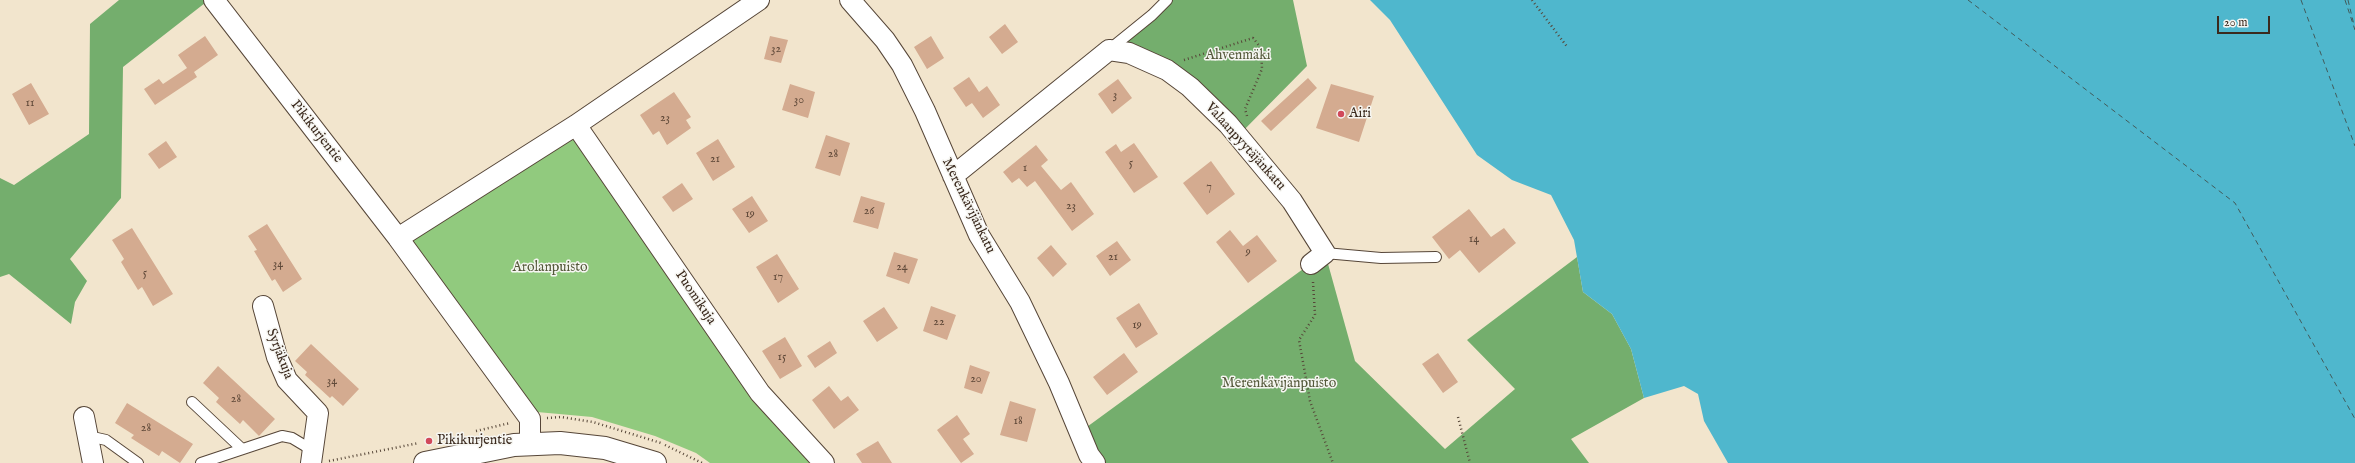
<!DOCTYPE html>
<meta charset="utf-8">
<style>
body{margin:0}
#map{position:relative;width:2355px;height:463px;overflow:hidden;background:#f2e5cd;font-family:"IM FELL English",serif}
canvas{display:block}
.scale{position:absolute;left:2217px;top:16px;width:53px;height:18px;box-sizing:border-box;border:2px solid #3b2a1e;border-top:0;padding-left:5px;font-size:12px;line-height:14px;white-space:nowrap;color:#3b2a1e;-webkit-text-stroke:3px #f6f6f2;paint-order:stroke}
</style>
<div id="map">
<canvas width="2355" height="463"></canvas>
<div class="scale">20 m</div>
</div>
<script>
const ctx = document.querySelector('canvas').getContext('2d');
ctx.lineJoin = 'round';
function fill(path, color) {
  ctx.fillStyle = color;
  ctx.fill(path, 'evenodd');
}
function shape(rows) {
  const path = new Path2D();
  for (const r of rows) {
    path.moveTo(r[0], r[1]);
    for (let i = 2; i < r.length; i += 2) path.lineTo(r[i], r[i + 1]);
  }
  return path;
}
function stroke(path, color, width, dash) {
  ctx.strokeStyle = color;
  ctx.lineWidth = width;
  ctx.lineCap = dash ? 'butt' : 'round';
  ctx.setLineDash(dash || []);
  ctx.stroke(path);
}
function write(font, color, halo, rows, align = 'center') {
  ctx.font = font + ' "IM FELL English",serif';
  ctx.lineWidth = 3;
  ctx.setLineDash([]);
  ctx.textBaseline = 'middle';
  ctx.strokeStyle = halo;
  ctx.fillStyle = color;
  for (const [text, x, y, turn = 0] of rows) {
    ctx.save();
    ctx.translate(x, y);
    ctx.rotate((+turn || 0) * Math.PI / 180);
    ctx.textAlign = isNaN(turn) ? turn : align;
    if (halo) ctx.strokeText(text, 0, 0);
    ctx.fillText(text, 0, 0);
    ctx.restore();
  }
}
fill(shape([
 [576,137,817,463,710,463,696,453,655,436,592,417,537,412,414,246,414,238]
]), '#91ca7e');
fill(shape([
 [119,0,203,0,205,3,123,67,121,198,70,259,87,281,75,302,71,324,9,274,0,277,0,178,14,185,89,134,90,24],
 [1167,0,1293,0,1307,66,1238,136,1190,87,1109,50],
 [1325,253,1355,361,1445,449,1515,389,1467,340,1577,257,1583,292,1612,314,1631,349,1644,398,1571,439,1589,463,1095,463,1080,432]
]), '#74ae6d');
fill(shape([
 [1370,0,2355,0,2355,463,1728,463,1704,421,1698,394,1684,386,1644,398,1631,349,1612,314,1583,292,1574,240,1551,195,1512,180,1477,155,1390,20]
]), '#4fb7cd');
stroke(shape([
 [1968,0,2235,203,2355,419],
 [2301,0,2355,146],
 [2345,0,2355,30],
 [2348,0,2354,25]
]), '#425b5b', 1, [5, 4]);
fill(shape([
 [1005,24,1018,42,1002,54,989,37],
 [205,36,218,55,194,72,197,77,155,105,144,89,159,79,163,84,187,68,178,55],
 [770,36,788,40,781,63,764,59],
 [931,36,944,58,927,69,914,47],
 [969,77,979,92,987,86,1000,105,983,118,972,103,966,107,953,88],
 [1308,78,1317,88,1271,131,1261,121],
 [1118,79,1132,98,1112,114,1098,94],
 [31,83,49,114,29,125,12,94],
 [790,84,815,92,808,118,782,110],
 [1331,84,1374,96,1359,142,1316,128],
 [674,92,691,117,686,120,691,128,667,145,659,131,653,135,640,115],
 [826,135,850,143,840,176,815,168],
 [718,139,735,167,713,181,696,153],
 [166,141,177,157,159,169,148,154],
 [1134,143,1158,177,1134,193,1105,152,1116,144,1121,152],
 [1036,145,1048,160,1041,166,1061,190,1071,182,1094,214,1072,231,1035,181,1027,187,1019,178,1012,183,1003,172],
 [1211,161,1235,194,1207,215,1183,183],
 [682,183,693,199,673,212,662,197],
 [752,196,768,221,749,233,732,209],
 [861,196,885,203,878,229,853,222],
 [1469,209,1491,237,1504,228,1516,243,1479,273,1460,250,1449,259,1432,237],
 [267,224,302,279,283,292,275,279,272,281,254,251,257,250,248,236],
 [132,228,173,294,153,306,142,287,138,290,121,262,124,259,112,240],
 [1230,230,1243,246,1257,235,1277,261,1248,283,1216,242],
 [1117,241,1131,260,1110,276,1096,256],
 [1051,245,1067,264,1053,277,1037,258],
 [894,252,918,259,909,284,886,276],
 [777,254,799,289,778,303,756,267],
 [1139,303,1158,334,1136,348,1116,318],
 [931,306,956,315,947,340,923,331],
 [884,307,898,328,877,342,863,321],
 [785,337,802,366,780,379,762,351],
 [830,341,837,353,815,368,807,356],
 [311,344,359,389,343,406,332,396,330,398,305,375,307,372,295,361],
 [1124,353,1138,372,1107,395,1093,377],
 [1438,353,1458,382,1443,393,1422,364],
 [970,365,990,372,982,394,964,388],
 [218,366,275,419,259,436,243,420,240,424,216,402,219,398,203,383],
 [829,386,841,401,848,396,859,410,834,429,812,400],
 [1010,401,1036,409,1027,442,1000,435],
 [127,403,193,444,180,463,162,451,159,456,131,438,134,435,115,423],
 [957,415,970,434,963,439,974,454,961,463,937,430],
 [878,441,892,463,862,463,856,454]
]), '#d4ab90');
const service = shape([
 [1110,49,1152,15,1167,0],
 [1325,253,1381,258,1436,257],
 [192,402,242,449],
 [88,439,97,438,106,440,138,463],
 [201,463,282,436,292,438,312,450]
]);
const minor = shape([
 [214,0,398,238,530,419,530,445],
 [850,0,885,40,902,65,925,111,979,235,1020,302,1059,383,1089,455,1095,463],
 [576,125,760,393,824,463],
 [953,176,1109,50,1129,53,1167,70,1190,87,1228,124,1292,201,1325,253,1311,264],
 [398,238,576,125,759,0],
 [263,306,277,357,287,380,318,413,311,463],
 [84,417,93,463]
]);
const tertiary = shape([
 [425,463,514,445,560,443,605,448,655,463]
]);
stroke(service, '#564638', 12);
stroke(minor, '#564638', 22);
stroke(tertiary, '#564638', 24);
stroke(shape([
 [1532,0,1568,48],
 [1184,60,1253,38,1261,48,1262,69,1245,109,1247,116],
 [1313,282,1315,315,1299,340,1310,401,1333,463],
 [1458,417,1470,463],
 [547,418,561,417,593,422,661,443],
 [476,431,510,423],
 [665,445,702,463],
 [329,461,419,443]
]), '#564638', 2.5, [1, 3]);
stroke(service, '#fff', 10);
stroke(minor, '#fff', 20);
stroke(tertiary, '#fff', 22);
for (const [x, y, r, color] of [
 [1341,114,4,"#d1495b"],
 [429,441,4,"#d1495b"]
]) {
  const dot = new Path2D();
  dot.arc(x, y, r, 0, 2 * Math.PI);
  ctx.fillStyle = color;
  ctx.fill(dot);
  stroke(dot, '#f6f6f2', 1.5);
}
write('12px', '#614a3a', null, [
 ["32",776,50],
 ["3",1115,96],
 ["30",799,101],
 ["11",30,104],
 ["23",665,119],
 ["28",833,155],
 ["21",715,160],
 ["5",1131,164],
 ["1",1025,169],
 ["7",1209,188],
 ["23",1071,207],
 ["26",869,212],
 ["19",750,215],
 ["14",1474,240],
 ["9",1248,253],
 ["21",1113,258],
 ["34",278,265],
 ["24",902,268],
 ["5",145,274],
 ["17",778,278],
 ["22",939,323],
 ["19",1137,326],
 ["15",782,358],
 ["20",976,380],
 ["34",332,382],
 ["28",236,400],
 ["18",1018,422],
 ["28",146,429]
]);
write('14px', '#555a3b', '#f6f6f2', [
 ["Ahvenmäki",1238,56],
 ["Arolanpuisto",550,268],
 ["Merenkävijänpuisto",1279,384]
]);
write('14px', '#3b2a1e', '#f6f6f2', [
 ["Airi",1349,114],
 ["Pikikurjentie",437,441]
], 'left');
write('14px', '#3b2a1e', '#f6f6f2', [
 ["Pikikurjentie",316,132,52],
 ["Valaanpyytäjänkatu",1245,147,48],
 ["Merenkävijänkatu",968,206,64],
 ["Puomikuja",695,298,56],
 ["Syrjäkuja",279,354,69]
]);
</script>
